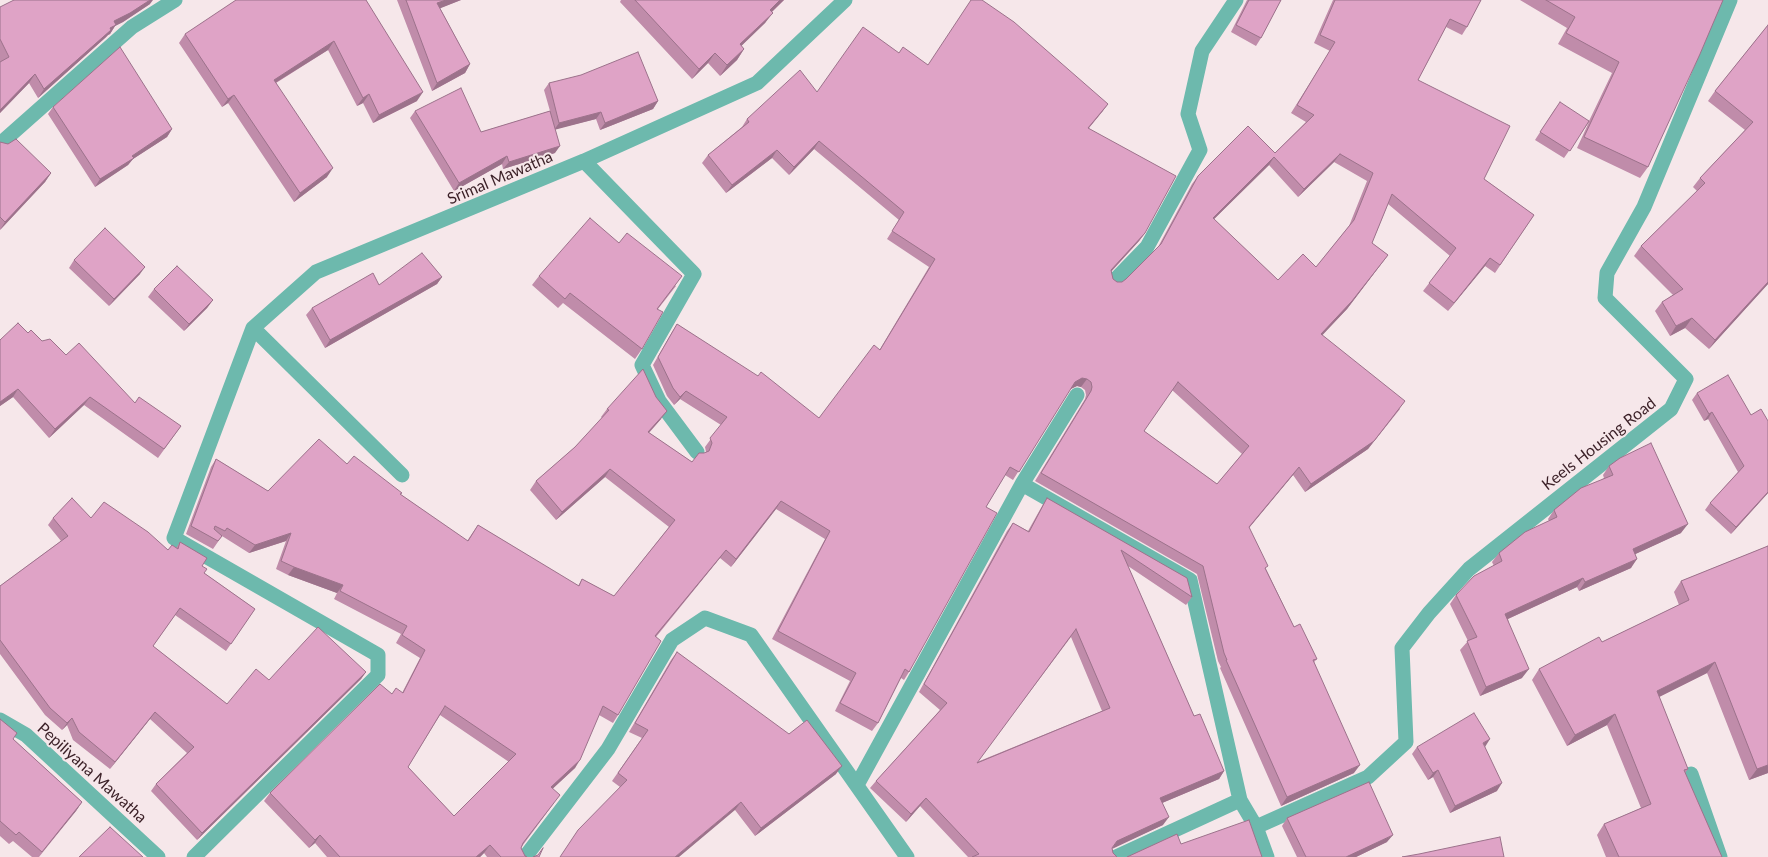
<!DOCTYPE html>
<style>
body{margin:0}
canvas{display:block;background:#f6e7ea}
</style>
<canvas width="1768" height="857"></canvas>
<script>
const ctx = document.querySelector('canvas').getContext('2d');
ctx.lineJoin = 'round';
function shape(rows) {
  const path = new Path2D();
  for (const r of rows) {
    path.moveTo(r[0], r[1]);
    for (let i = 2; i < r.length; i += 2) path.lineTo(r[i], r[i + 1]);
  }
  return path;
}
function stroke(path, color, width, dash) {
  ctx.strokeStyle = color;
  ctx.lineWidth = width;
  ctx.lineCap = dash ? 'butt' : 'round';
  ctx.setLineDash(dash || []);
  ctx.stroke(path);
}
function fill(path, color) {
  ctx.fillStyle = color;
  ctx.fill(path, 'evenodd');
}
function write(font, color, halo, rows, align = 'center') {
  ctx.font = font + ' Lato,sans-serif';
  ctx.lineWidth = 4;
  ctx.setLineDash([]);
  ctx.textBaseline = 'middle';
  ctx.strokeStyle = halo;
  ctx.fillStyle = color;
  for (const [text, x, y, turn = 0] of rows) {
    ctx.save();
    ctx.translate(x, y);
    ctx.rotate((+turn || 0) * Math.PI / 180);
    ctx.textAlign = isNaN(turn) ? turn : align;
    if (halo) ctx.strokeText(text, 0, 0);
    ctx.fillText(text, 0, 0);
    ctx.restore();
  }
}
stroke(shape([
 [0,144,132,27,175,0],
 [584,161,694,274,642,365,659,401,697,452],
 [1114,281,1147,247,1200,150,1188,114,1202,51,1236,0],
 [253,328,402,475],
 [1022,484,1190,580,1240,800,1256,827,1267,857],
 [0,720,26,735,158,857],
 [1691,774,1720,857],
 [857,785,1022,484,1077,395],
 [1256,827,1368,777,1406,742,1402,648,1429,613,1469,569,1671,409,1686,379,1605,298,1607,273,1644,207,1730,0],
 [194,857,378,675,378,655,174,538,253,328,316,272,584,161,757,83,845,0],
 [525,857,608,749,672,640,705,618,751,635,907,857],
 [1116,857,1240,800]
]), '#6db9ad', 15);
fill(shape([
 [366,0,417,101,373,123,363,103,357,106,328,50,276,83,327,177,294,202,228,103,222,107,179,43,185,34],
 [397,0,461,0,440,8,470,64,465,73,432,91],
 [621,0,784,0,772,12,765,23,741,46,744,49,737,60,720,76,708,63,692,79,620,2],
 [1247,0,1281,0,1261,38,1256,46,1231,32],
 [1333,0,1481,0,1467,27,1462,35,1446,27,1418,80,1484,179,1534,215,1495,273,1485,266,1448,311,1423,291,1450,256,1388,204,1372,243,1388,255,1347,309,1322,335,1400,409,1368,449,1305,492,1293,475,1249,528,1266,569,1294,627,1317,659,1314,662,1354,773,1281,806,1220,668,1221,667,1218,661,1197,574,1035,481,1085,399,1086,395,1085,390,1081,387,1077,386,1070,389,1013,480,1005,475,986,507,909,672,904,680,901,678,878,723,872,731,835,711,850,681,772,639,825,539,776,509,731,567,720,558,656,637,618,715,613,723,599,715,575,768,553,788,554,803,523,845,521,848,525,856,527,857,487,857,484,853,480,857,327,857,315,843,309,848,264,801,270,793,392,694,402,693,420,658,396,643,401,634,334,599,337,593,288,575,276,569,286,541,249,553,222,536,213,549,186,534,211,467,216,459,268,491,347,464,400,494,467,541,478,525,578,586,582,579,614,596,669,527,605,477,556,520,530,490,536,481,575,447,602,418,601,417,607,409,661,419,649,433,692,462,706,452,705,447,721,425,680,399,674,405,667,396,653,365,672,332,677,324,819,418,880,349,929,267,887,239,899,220,814,149,789,175,772,158,726,193,702,163,708,155,742,127,747,119,817,92,899,53,927,65,1108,104,1102,112,1089,128,1145,233,1139,241,1111,272,1113,279,1117,282,1122,282,1126,279,1158,247,1192,184,1198,176,1275,153,1306,122,1291,113,1330,51,1314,43],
 [1334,162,1367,181,1349,226,1316,267,1278,280,1214,219,1269,165,1298,197],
 [1172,390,1242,454,1217,484,1144,431],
 [440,715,509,762,454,816,408,767],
 [1520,0,1723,0,1648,167,1640,178,1577,148,1589,122,1564,158,1535,140,1555,109,1589,121,1612,73,1558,44,1567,28],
 [150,4,123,22,115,26,110,34,108,35,105,38,38,98,29,83,0,113,0,7],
 [1768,25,1768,284,1709,349,1685,328,1670,336,1655,311,1662,302,1673,295,1634,256,1641,246,1697,191,1693,187,1700,178,1745,130,1708,101,1715,91],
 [549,83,658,101,653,109,600,130,596,119,555,129,555,153,503,169,502,164,454,191,410,118,415,111,481,132,550,111,544,90],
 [53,107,172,129,167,137,133,159,128,165,95,187,48,114],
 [0,142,51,173,45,182,0,230],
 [619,243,676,286,658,309,642,349,635,359,563,303,558,308,532,285,539,276],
 [74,260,140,274,109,306,69,268],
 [442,277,437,284,325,348,306,315,312,308],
 [154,289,213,300,207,308,184,331,148,297],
 [28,333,66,355,135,403,181,426,158,458,84,405,49,438,13,397,0,406,0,340],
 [1697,393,1751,415,1768,421,1768,493,1731,534,1705,510,1710,503,1738,472,1708,419,1704,421,1692,400],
 [1609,466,1681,533,1635,554,1631,568,1579,591,1577,587,1508,619,1522,678,1480,696,1460,650,1468,641,1450,604,1456,595,1494,566,1492,562,1499,553,1549,521,1548,519,1554,510,1604,478,1603,475],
 [1047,498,1192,597,1186,605,1128,566,1194,716,1224,771,1219,779,1162,803,1163,825,1112,848,1113,853,1117,857,968,857,920,806,906,822,870,788,876,781,940,710,919,692,1007,531,1013,523,1028,531,1042,506],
 [1071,637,1102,711,977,762],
 [53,518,91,518,168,550,176,548,180,542,202,566,204,573,255,609,226,651,175,615,153,646,227,704,269,680,366,672,361,679,197,840,151,791,156,784,187,753,150,719,110,769,73,740,67,725,62,730,45,715,0,654,0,586,61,541,48,525],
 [1768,546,1768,773,1749,780,1707,673,1659,697,1688,769,1685,773,1722,857,1606,857,1597,835,1604,824,1641,808,1607,725,1567,746,1532,680,1539,669,1602,642,1679,605,1674,592,1681,581],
 [677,652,836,774,755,836,735,810,620,787,612,781,642,738,629,732,671,660],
 [0,719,13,739,82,802,76,811,39,857,32,857,13,841,9,844,0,836],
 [1417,747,1485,747,1497,791,1450,813,1433,777,1428,780,1412,754],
 [1287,818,1387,842,1356,857,1297,857,1282,826]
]), '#c08caa');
fill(shape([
 [150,0,153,0,150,4,123,22,115,26,110,34,108,35,105,38,38,98,44,89,114,21],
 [446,0,461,0,431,12,437,3],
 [780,0,784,0,763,20,770,10],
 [773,13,765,23,732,55,740,44],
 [334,41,328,50,267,88,274,80],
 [744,49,737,60,720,76,727,65],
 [715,53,708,63,692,79,699,69],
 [470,64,465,73,432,91,437,83],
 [35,74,29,83,0,113,0,110],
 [423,92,417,101,373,123,379,115],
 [369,94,363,103,357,106,363,98],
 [234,95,228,103,222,107,228,99],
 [658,101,653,109,600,130,605,123],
 [1108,104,1102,112,1082,136,1088,128],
 [601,112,596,119,554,130,559,123],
 [172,129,167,137,133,159,128,165,95,187,100,179,132,156],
 [819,141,814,149,789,175,794,167],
 [560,146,555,153,503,169,509,162],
 [777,150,772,158,726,193,732,185],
 [1340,154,1334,162,1298,197,1304,189],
 [507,156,502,164,454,191,459,183],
 [1274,157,1269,165,1207,226,1213,218],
 [333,168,327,177,294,202,300,193],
 [51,173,45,182,0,230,5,222],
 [1145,233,1139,241,1105,278,1111,270],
 [1388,255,1347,309,1315,343,1321,334],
 [1490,258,1485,266,1448,311,1454,303],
 [145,267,140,274,109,306,114,299],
 [442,277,437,284,325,348,330,340],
 [1768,282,1768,284,1709,349,1715,340],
 [213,300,207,308,184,331,189,324],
 [1692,318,1685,328,1670,336,1676,326],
 [1082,378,1087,379,1081,387,1077,386,1069,390,1075,382],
 [18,389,13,397,0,406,0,402],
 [686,391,680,399,674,405,680,397],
 [90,397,84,405,49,438,55,429],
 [1405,401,1368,449,1305,492,1311,484],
 [667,411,661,419,642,440,648,432],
 [1712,412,1708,419,1704,421,1709,414],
 [1299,467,1293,475,1243,535,1249,527],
 [610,469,605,477,556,520,562,512],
 [1768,492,1768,493,1731,534,1736,527],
 [781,501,776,509,731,567,736,559],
 [1688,524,1681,533,1627,558,1633,549],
 [291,533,286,541,249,553,255,545],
 [726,550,720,558,649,644,655,636],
 [1637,559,1631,568,1579,591,1585,582],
 [294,567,343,585,337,593,288,575],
 [1583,578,1577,587,1499,623,1505,614],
 [1715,662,1707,673,1649,702,1657,691],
 [1529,669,1522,678,1480,696,1486,687],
 [366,672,361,679,197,840,202,833],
 [155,712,150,719,110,769,115,762],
 [1615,714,1607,725,1567,746,1575,735],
 [72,718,67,725,62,730,67,723],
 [1490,739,1485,747,1483,743],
 [580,760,575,768,546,795,551,787],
 [1360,765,1354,773,1281,806,1287,797],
 [1768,765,1768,773,1749,780,1757,769],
 [842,766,836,774,755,836,761,828],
 [1438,770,1433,777,1428,780,1433,773],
 [1224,771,1219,779,1155,806,1160,798],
 [1502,783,1497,791,1450,813,1455,806],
 [926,798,920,806,906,822,911,814],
 [82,802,76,811,38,857],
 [741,802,735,810,679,857,675,857],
 [1169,817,1163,825,1112,849,1117,841],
 [320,835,315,843,309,848,315,840],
 [1393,835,1387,842,1356,857,1346,857],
 [490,845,484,853,480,857,476,857]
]), '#9c728b');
const building = shape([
 [14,0,150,0,130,13,114,21,116,25,110,28,111,30,44,89,35,74,0,110,0,62,9,57,0,39,0,7,14,0],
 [236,0,366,0,423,92,379,115,369,94,363,98,334,41,274,80,333,168,300,193,234,95,228,99,185,34,236,0],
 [406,0,446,0,437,3,470,64,437,83,406,0],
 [635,0,780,0,770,10,773,13,740,44,744,49,727,65,715,53,699,69,635,0],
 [971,0,982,0,1014,22,1108,104,1088,128,1176,176,1145,233,1111,270,1113,279,1117,282,1122,282,1126,279,1161,244,1198,176,1248,126,1275,153,1314,115,1297,105,1335,42,1320,35,1335,0,1481,0,1467,27,1450,19,1418,80,1510,126,1484,179,1534,215,1500,265,1490,258,1454,303,1429,283,1456,248,1392,194,1372,243,1388,255,1352,301,1321,334,1405,401,1374,441,1311,484,1299,467,1249,527,1268,566,1265,568,1294,627,1300,624,1317,659,1313,660,1360,765,1287,797,1226,660,1227,660,1224,653,1203,566,1041,473,1091,391,1092,387,1091,382,1087,379,1082,378,1075,382,1019,472,1010,467,986,507,997,513,909,672,905,669,878,723,840,703,856,673,778,631,830,531,781,501,736,559,726,550,655,636,661,641,618,715,603,706,580,760,551,787,560,795,523,843,521,848,525,856,527,857,501,857,490,845,476,857,340,857,320,835,315,840,270,793,380,684,392,694,396,688,403,693,425,650,402,635,407,626,340,591,343,585,294,567,281,561,291,533,255,545,227,528,225,531,215,526,214,529,222,536,218,541,191,526,216,459,268,491,319,439,347,464,354,456,402,493,400,494,468,541,478,525,579,586,582,579,614,596,675,520,610,469,562,512,536,481,575,447,609,410,607,409,643,369,656,397,667,411,648,432,692,462,699,453,704,453,709,451,712,443,710,438,727,417,686,391,680,397,673,388,658,357,677,324,758,376,761,372,819,418,874,345,880,350,935,259,892,231,904,212,819,141,794,167,777,150,732,185,708,155,749,122,747,119,800,70,817,92,863,27,899,53,903,47,928,65,971,0],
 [1340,154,1373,173,1354,220,1316,267,1303,254,1278,280,1213,218,1274,157,1304,189,1340,154],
 [1178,382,1249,446,1217,484,1144,431,1178,382],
 [445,706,516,754,454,816,408,767,445,706],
 [1249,0,1281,0,1261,38,1236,25,1249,0],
 [1546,0,1723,0,1700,54,1648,167,1584,137,1619,62,1566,33,1575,17,1546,0],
 [1768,25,1768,282,1715,340,1692,318,1676,326,1662,302,1683,289,1641,246,1705,183,1700,178,1753,122,1715,91,1768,25],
 [120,47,172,129,132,156,134,158,100,179,53,107,120,47],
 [638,52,658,101,605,123,601,112,559,123,549,83,581,75,638,52],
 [461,88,481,132,550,111,560,146,509,162,507,156,459,183,415,111,461,88],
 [1560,102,1589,121,1570,151,1540,132,1560,102],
 [16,139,51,173,5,222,0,217,0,142,8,144,16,139],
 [590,218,619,243,627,233,682,276,657,309,663,312,642,349,570,293,565,299,539,276,590,218],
 [105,228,145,267,114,299,74,260,105,228],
 [422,253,442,277,330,340,312,308,373,273,379,285,422,253],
 [177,266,213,300,189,324,154,289,177,266],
 [18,323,28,333,31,330,42,341,50,339,66,355,79,343,135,403,139,397,181,426,164,449,90,397,55,429,18,389,0,402,0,340,18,323],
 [1728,375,1751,415,1761,409,1768,421,1768,492,1736,527,1710,503,1744,466,1712,412,1709,414,1697,393,1728,375],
 [1651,443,1688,524,1633,549,1637,559,1585,582,1583,578,1505,614,1529,669,1486,687,1467,641,1477,637,1456,595,1474,576,1502,561,1499,553,1525,532,1557,517,1554,510,1581,488,1613,475,1609,466,1620,458,1651,443],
 [72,498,91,518,104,502,148,532,168,550,172,545,178,549,180,542,207,558,202,566,207,569,204,573,255,609,231,644,180,608,153,646,227,704,256,669,269,680,318,627,366,672,202,833,156,784,194,747,155,712,115,762,79,732,72,718,67,723,50,708,0,640,0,586,68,536,53,518,72,498],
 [1047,498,1187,578,1192,597,1121,550,1194,716,1200,714,1224,771,1160,798,1169,817,1117,841,1112,848,1113,853,1117,857,972,857,979,854,926,798,911,814,876,781,947,703,924,684,1013,523,1029,532,1047,498],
 [1076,629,1110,708,977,763,1076,629],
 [1768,546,1768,765,1757,769,1715,662,1657,691,1688,769,1684,770,1722,857,1619,857,1604,824,1651,804,1615,714,1575,735,1539,669,1599,637,1602,642,1689,600,1681,581,1768,546],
 [677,652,789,734,807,720,842,766,761,828,741,802,675,857,560,857,578,830,627,780,618,773,648,730,635,723,677,652],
 [1474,713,1490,739,1483,743,1502,783,1455,806,1438,770,1433,773,1417,747,1474,713],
 [0,719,17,733,13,739,82,802,42,852,19,832,16,835,0,821,0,719],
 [1369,782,1393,835,1346,857,1306,857,1287,818,1369,782],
 [1249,820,1262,857,1127,857,1177,834,1181,844,1249,820],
 [110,827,143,857,79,857,110,827],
 [1500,837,1504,857,1402,857,1419,854,1500,837],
 [543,848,539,857,533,857,538,855,543,848]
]);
fill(building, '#dfa3c6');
stroke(building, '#9c728b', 1);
write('16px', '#3a1f26', '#f6e7ea', [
 ["Srimal Mawatha",500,178,-23],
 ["Keels Housing Road",1599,444,-38],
 ["Pepiliyana Mawatha",92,773,42]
]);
</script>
